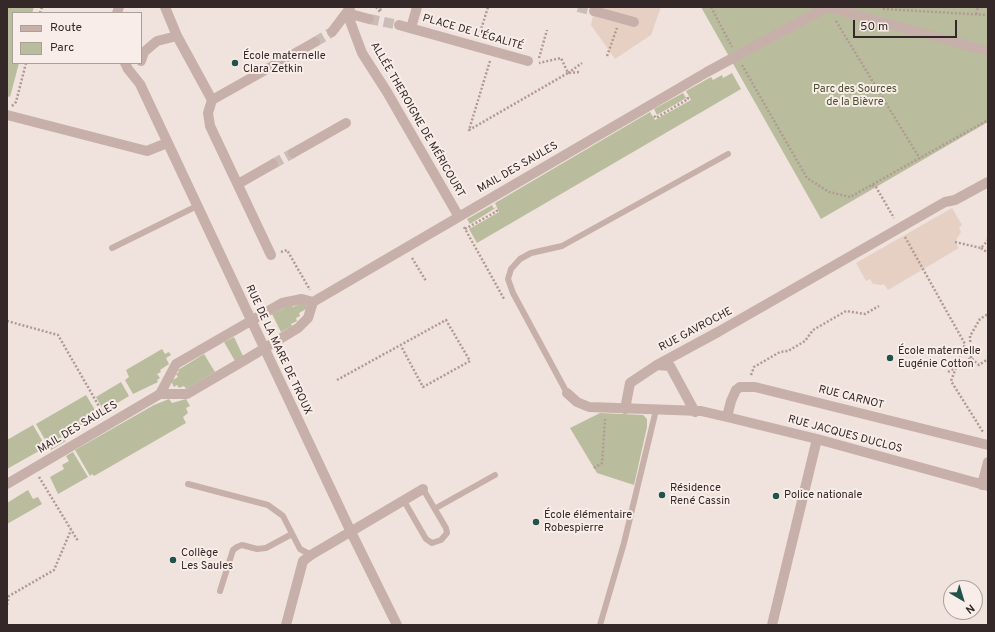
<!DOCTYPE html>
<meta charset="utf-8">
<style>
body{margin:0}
#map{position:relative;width:995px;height:632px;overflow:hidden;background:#f0e2dc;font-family:Overpass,sans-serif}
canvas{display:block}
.frame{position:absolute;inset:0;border:8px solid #342928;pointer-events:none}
.legend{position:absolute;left:12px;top:12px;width:130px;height:52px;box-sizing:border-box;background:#f8ede8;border:1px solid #aa9f9b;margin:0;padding:5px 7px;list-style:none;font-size:12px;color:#342928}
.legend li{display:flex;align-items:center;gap:8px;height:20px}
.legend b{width:20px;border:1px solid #aa9f9b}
.north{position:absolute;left:943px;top:580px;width:40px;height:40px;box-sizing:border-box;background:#f8ede8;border:1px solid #aa9f9b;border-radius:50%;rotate:142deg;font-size:11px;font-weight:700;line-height:16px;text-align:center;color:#342928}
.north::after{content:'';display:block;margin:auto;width:14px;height:18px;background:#21524b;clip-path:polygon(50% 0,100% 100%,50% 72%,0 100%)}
.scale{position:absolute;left:853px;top:20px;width:104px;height:18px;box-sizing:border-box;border:2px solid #342928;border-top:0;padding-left:5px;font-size:12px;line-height:14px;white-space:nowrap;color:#342928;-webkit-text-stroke:3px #f8ede8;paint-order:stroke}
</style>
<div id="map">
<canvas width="995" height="632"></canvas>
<div class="frame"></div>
<ul class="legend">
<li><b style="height:5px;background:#c7b0a9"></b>Route</li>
<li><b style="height:11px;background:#b9bd9d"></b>Parc</li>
</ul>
<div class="north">N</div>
<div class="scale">50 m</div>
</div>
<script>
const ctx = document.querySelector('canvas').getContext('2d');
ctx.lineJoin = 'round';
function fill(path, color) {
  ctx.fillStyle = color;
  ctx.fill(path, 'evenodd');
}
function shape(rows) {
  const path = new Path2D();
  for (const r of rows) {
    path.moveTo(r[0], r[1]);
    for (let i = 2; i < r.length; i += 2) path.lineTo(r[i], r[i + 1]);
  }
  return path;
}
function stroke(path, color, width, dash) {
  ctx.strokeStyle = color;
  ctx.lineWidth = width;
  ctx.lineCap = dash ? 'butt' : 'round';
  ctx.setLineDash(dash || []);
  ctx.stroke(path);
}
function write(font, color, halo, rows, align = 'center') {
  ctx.font = font + ' Overpass,sans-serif';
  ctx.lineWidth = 4;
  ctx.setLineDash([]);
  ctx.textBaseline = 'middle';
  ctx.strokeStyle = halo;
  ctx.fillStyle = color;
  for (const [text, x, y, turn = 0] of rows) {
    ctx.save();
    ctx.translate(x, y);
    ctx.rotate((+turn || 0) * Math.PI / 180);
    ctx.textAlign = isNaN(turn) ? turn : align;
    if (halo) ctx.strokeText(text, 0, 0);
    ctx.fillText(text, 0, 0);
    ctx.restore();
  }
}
fill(shape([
 [7,7,34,7,32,13,13,13,13,63,19,63,10,97,7,96],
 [701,7,988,7,988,122,821,219],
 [732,73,741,89,477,243,469,229,499,212,495,203,650,112,655,120,691,100,686,91,711,77,713,80,722,75,723,78],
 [683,93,686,98,657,115,654,109],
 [492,205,494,209,470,224,467,219],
 [304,302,308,308,299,313,300,316,296,318,297,321,291,324,292,326,281,332,272,314,291,304,293,307],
 [234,337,243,356,235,361,224,342],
 [162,349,165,354,169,352,171,355,166,358,169,364,160,370,161,372,157,374,160,378,157,380,158,382,133,394,125,380,129,377,126,370],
 [204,354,215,372,186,389,184,386,179,388,177,385,174,387,171,381,178,377,176,374,179,372,178,370],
 [121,382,129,396,104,411,96,397],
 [86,395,98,415,63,436,66,441,51,450,36,424],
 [169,399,172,403,186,399,190,406,186,408,188,413,183,417,186,423,94,476,92,474,90,476,75,450,154,405],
 [600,413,643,415,647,419,647,427,634,485,597,473,570,428],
 [33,425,46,447,7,469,7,440],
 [73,452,88,477,58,494,50,477,64,469,62,465,69,461,66,456],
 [28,490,33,499,38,497,42,504,7,524,7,503]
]), '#b9bd9d');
fill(shape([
 [595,7,661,7,651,35,615,59,591,25],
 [952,208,962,225,959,227,961,232,955,242,959,248,888,290,884,284,881,285,873,284,870,279,866,281,856,263]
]), '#e6d0c4');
stroke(shape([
 [578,7,594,11],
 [369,19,399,25],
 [315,42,332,32],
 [273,164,293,153]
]), '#cabdb8', 10, [10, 5]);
stroke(shape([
 [376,7,380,12,381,7],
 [711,7,732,47],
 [883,9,988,15],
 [40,13,42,7],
 [976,14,978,7],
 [836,21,920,159],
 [479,36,488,7],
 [607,56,617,28],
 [539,58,547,30],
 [490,61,469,130,568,73,561,58,539,63],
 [742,65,807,178,829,192,850,197,988,120],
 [568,73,582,63],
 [569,73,579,72],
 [12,106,16,102,26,63],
 [654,116,656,118,688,99,687,96],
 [872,185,876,187,894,218],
 [464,227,504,299],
 [465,229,497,211,495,208],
 [905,237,965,344,951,381,983,432],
 [955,242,981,248,988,240],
 [981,248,988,253],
 [281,252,287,250,310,290],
 [412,258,426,281],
 [7,321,58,335,104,415],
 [971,358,970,336,980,319,988,314],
 [948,372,971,358,979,365,988,359],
 [751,375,754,367,780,352,788,351,805,341,813,330,846,311,865,314,879,306],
 [337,380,446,320,470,361,423,387,401,346],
 [594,468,602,463,605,419],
 [39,477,78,541],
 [7,605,9,596,54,570,71,530]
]), '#b29a93', 2.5, [2, 2]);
stroke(shape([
 [112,248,197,206],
 [567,393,513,293,508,279,511,269,520,259,531,253,562,246,728,154],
 [188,484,268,505,283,516,300,549,311,555],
 [404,501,426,539,432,543,441,540,447,533,446,528,423,489],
 [436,508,495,475],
 [220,591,233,550,237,547,242,545,257,549,266,548,292,534],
 [600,625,624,543,656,410]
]), '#c7b0a9', 6);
stroke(shape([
 [165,7,177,36,212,100],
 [594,11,634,22],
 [117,13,119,7],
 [347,13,362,53,387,92,459,217],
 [347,13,369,19],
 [399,25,528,61],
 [411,28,417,7],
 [332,32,350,8],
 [141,61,144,52,157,41,177,36],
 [125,63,128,69,140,84,351,532,397,625],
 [7,115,147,151,167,143],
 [293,153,346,123],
 [238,184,273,164],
 [271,255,210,126,208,113,212,100,315,42],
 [657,365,670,366,695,412],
 [567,393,577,402,589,407,701,411,727,417,817,439,988,486],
 [160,394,176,364,235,330,282,303,302,299,313,302,707,72,827,7,988,51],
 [625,409,630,383,657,365,718,332,945,202,955,200,988,182],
 [727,417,731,401,736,390,740,387,755,387,988,445],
 [7,484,160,394,187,394,245,360,298,328,308,318,313,302],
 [982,485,988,462],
 [286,625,303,561,311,555,423,489],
 [772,625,817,439]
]), '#c7b0a9', 10);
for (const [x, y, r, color] of [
 [235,63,4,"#21524b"],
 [890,358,4,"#21524b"],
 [662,495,4,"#21524b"],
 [776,496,4,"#21524b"],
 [536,522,4,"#21524b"],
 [173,560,4,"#21524b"]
]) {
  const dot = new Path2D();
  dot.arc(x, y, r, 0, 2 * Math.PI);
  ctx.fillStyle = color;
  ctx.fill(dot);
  stroke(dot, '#f8ede8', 1.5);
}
write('11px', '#342928', '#f8ede8', [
 ["PLACE DE L'ÉGALITÉ",473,33,16],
 ["ALLÉE THEROIGNE DE MÉRICOURT",417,120,60],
 ["MAIL DES SAULES",518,168,-30],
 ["RUE GAVROCHE",696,330,-28],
 ["RUE DE LA MARE DE TROUX",278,350,65],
 ["RUE CARNOT",851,398,14],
 ["MAIL DES SAULES",78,428,-31],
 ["RUE JACQUES DUCLOS",845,435,15]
]);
write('11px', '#342928', '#f8ede8', [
 ["École maternelle",243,57],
 ["Clara Zetkin",243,70],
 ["École maternelle",898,352],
 ["Eugénie Cotton",898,365],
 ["Résidence",670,489],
 ["René Cassin",670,502],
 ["Police nationale",784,496],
 ["École élémentaire",544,516],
 ["Robespierre",544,529],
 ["Collège",181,554],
 ["Les Saules",181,567]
], 'left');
write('11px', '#4b512e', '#f8ede8', [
 ["Parc des Sources",855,90],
 ["de la Bièvre",855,103]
]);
</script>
